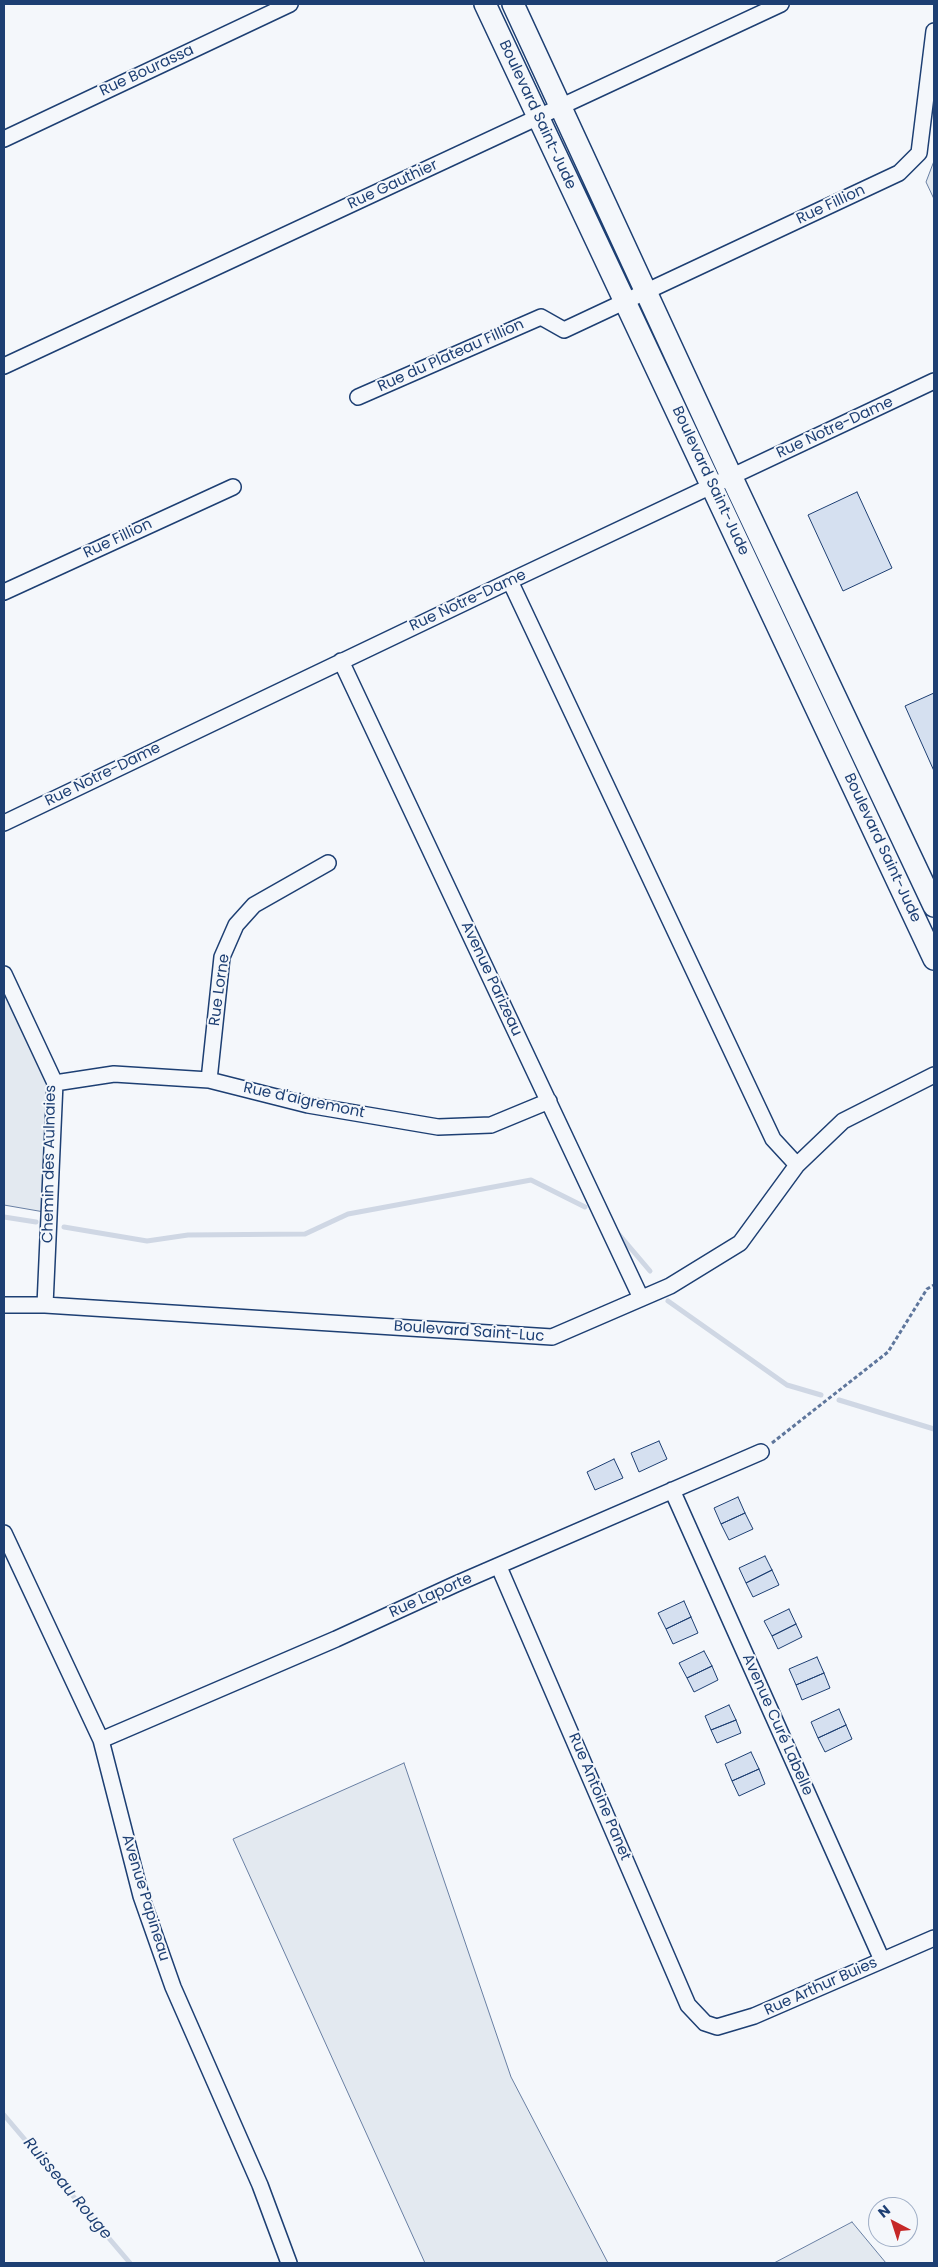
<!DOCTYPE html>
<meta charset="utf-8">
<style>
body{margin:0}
#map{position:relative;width:938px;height:2267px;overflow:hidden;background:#f4f7fb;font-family:Poppins,sans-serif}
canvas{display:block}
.frame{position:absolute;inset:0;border:5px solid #1d3f73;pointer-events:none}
.north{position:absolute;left:868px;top:2197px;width:50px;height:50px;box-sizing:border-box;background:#f4f7fb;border:1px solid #9eadc5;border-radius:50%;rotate:320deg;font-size:14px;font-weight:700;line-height:20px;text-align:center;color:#1d3f73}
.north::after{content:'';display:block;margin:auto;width:18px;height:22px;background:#c62828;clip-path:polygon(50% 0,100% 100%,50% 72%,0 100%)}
</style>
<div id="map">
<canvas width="938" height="2267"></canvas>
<div class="frame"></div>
<div class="north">N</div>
</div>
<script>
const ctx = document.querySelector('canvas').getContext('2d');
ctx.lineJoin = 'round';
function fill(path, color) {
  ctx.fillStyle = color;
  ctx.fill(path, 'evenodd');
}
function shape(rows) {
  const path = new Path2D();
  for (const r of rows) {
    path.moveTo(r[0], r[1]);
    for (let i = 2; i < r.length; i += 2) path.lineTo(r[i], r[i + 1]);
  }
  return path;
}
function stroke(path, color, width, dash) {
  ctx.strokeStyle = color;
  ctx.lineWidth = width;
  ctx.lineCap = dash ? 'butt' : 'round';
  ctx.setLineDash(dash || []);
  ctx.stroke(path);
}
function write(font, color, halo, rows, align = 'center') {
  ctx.font = font + ' Poppins,sans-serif';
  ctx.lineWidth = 4;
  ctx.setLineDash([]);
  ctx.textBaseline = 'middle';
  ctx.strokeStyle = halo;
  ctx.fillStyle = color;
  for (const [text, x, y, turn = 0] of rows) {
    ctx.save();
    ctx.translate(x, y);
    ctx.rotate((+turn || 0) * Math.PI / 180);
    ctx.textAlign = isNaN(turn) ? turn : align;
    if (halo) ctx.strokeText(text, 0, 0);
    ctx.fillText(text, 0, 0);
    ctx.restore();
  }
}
const green = shape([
 [934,161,934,199,926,182,934,161],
 [4,985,55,1083,50,1213,4,1205,4,985],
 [404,1763,511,2077,608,2263,425,2263,233,1839,404,1763],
 [852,2222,886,2263,772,2263,774,2263,852,2222]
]);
fill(green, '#e3e9f0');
stroke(green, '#687fa3', 1);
stroke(shape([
 [4,1217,36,1222],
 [64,1227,147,1241,188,1235,305,1234,348,1214,531,1180,585,1207],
 [616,1231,650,1271],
 [668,1301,787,1385,821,1395],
 [839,1400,934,1429],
 [4,2115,130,2263]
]), '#cfd7e4', 5);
const building = shape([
 [857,492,892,568,843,591,808,515,857,492],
 [934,693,934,771,905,706,934,693],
 [659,1441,667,1459,639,1472,631,1453,659,1441],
 [614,1459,623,1478,595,1490,587,1472,614,1459],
 [738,1497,745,1513,721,1524,714,1508,738,1497],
 [745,1513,753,1529,729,1540,721,1524,745,1513],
 [765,1556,772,1570,746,1583,739,1568,765,1556],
 [772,1570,779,1585,753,1597,746,1583,772,1570],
 [684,1601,691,1617,666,1629,658,1613,684,1601],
 [789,1609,796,1624,772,1636,764,1621,789,1609],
 [691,1617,698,1633,673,1644,666,1629,691,1617],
 [796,1624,802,1637,778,1649,772,1636,796,1624],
 [704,1651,712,1666,687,1678,679,1663,704,1651],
 [817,1657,824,1673,796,1685,789,1669,817,1657],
 [712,1666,718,1680,694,1692,687,1678,712,1666],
 [824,1673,830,1688,802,1700,796,1685,824,1673],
 [729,1705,736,1720,711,1730,705,1716,729,1705],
 [839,1709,846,1725,818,1738,811,1722,839,1709],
 [736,1720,741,1733,717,1743,711,1730,736,1720],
 [846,1725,852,1739,825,1752,818,1738,846,1725],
 [751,1752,759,1769,732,1781,725,1764,751,1752],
 [759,1769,765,1784,739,1796,732,1781,759,1769]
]);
fill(building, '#d5e0f0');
stroke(building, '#1d3f73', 1);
const street = shape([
 [4,139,290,4],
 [4,366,781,4],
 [358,397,541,317,564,330,899,173,919,153,934,31],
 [510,581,773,1139,797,1165],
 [4,592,233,487],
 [341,661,641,1298],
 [4,823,510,581,934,381],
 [4,974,55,1083,45,1305],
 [209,1080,222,957,236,925,254,905,328,863],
 [55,1083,114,1074,209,1080,308,1105,438,1127,491,1125,549,1101],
 [4,1305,45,1305,552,1337,670,1286,740,1243,797,1165,843,1121,934,1075],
 [672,1490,882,1960],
 [4,1533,101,1740,141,1896,173,1987,260,2185,289,2263],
 [499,1567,688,2005,705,2023,717,2027,754,2016,934,1938],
 [101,1740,336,1639,456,1584,761,1452]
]);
const secondary = shape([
 [485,4,934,959],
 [513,4,732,478,934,906]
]);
stroke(street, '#1d3f73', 18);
stroke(secondary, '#1d3f73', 24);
stroke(shape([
 [772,1443,888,1352,927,1289,934,1285]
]), '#5e769c', 3, [4, 2.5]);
stroke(street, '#f4f7fb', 15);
stroke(secondary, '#f4f7fb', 21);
write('15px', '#1d3f73', '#f4f7fb', [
 ["Rue Bourassa",147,71,-25],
 ["Boulevard Saint-Jude",537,115,65],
 ["Rue Gauthier",393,185,-25],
 ["Rue Fillion",831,205,-25],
 ["Rue du Plateau Fillion",451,356,-24],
 ["Rue Notre-Dame",835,428,-25],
 ["Boulevard Saint-Jude",710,481,65],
 ["Rue Fillion",118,539,-25],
 ["Rue Notre-Dame",468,601,-25],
 ["Rue Notre-Dame",103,775,-26],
 ["Boulevard Saint-Jude",882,848,65],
 ["Avenue Parizeau",491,979,65],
 ["Rue Lorne",220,990,-82],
 ["Rue d'aigremont",304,1101,12],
 ["Chemin des Aulnaies",50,1164,-89],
 ["Boulevard Saint-Luc",469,1332,4],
 ["Rue Laporte",431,1596,-24],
 ["Avenue Curé Labelle",777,1725,66],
 ["Rue Antoine Panet",599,1797,67],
 ["Avenue Papineau",145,1898,73],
 ["Rue Arthur Buies",821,1987,-24]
]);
write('italic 16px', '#1d3f73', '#f4f7fb', [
 ["Ruisseau Rouge",67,2189,50]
]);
</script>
